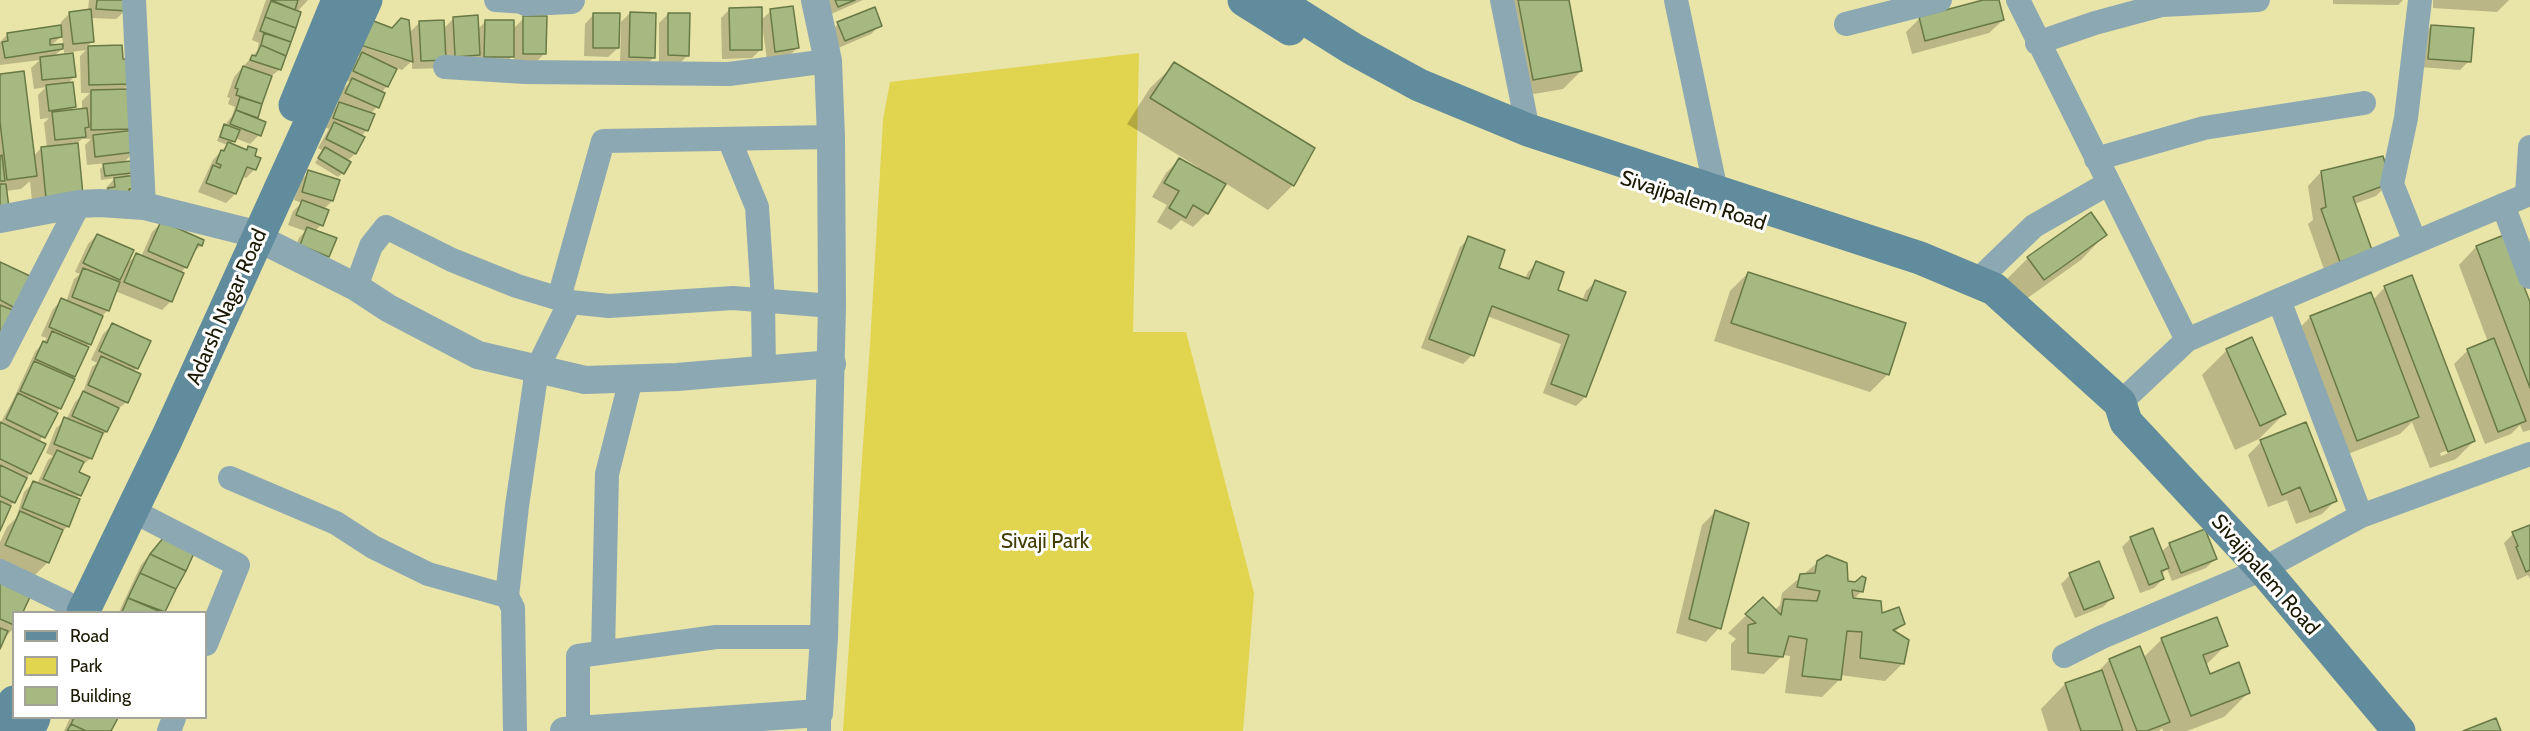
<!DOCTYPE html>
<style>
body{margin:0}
#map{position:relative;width:2530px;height:731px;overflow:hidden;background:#e9e4a7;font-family:Cabin,sans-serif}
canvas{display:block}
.legend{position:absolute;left:12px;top:611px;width:195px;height:108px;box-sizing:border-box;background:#fff;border:2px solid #a4a39a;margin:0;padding:8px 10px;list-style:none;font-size:18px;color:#1b1902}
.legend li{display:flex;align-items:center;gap:12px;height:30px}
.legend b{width:30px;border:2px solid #a4a39a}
</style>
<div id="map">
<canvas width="2530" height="731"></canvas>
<ul class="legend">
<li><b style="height:8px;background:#618c9d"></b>Road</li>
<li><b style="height:16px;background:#e1d44f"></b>Park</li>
<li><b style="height:16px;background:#a6b981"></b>Building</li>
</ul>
</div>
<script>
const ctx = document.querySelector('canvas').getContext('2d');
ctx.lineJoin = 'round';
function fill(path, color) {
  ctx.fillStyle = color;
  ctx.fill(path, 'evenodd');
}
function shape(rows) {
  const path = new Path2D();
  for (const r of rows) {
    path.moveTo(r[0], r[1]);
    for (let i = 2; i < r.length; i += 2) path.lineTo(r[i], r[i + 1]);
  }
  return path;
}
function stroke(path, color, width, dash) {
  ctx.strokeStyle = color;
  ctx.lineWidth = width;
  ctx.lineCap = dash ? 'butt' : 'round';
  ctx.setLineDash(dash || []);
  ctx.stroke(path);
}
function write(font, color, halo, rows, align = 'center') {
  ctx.font = font + ' Cabin,sans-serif';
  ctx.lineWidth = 6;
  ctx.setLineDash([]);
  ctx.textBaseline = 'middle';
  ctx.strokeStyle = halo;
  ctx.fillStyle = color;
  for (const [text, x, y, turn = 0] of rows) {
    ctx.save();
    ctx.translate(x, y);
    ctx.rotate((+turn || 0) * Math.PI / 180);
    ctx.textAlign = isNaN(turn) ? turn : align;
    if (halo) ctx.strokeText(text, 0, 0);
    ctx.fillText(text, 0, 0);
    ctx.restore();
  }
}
fill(shape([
 [1139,53,1133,332,1186,332,1254,593,1243,731,843,731,870,345,883,120,890,82]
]), '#e1d44f');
fill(shape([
 [89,0,126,0,126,10,116,19,90,18,93,41,86,47,121,46,121,61,130,83,122,91,129,129,126,132,134,152,122,164,131,173,126,178,136,187,128,195,106,192,106,188,115,178,101,180,100,169,107,163,87,165,85,145,91,139,82,139,76,144,81,194,33,211,30,181,21,189,5,191,0,214,0,76,33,157,41,148,47,148,44,123,49,118,40,119,38,95,46,87,34,89,31,68,40,60,0,65,0,42,8,34,61,26,61,22,70,13,88,11],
 [62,35,63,45,50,47],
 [64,47,64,53,86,50,80,56,81,93,90,93,82,101,82,110,69,112,74,107,67,84,75,76,53,57],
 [266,0,308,0,297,12,300,13,279,70,269,78,254,119,259,135,250,144,235,138,231,145,246,151,249,148,253,157,255,169,246,178,242,177,235,194,226,203,198,192,213,160,227,145,217,141,221,130,232,116,235,107,228,104,230,98,227,97,234,77,257,51,259,43,252,40],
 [823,0,863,0,829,15],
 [1498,0,1568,0,1581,71,1563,89,1516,97],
 [1988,0,1997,0,2003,20,1989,33,1912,54,1906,32,1920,18],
 [2333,0,2403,0,2398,5,2333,4],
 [2433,0,2509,0,2497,12,2433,8],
 [730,9,760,21,771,11,797,48,788,57,767,60,762,24,760,24,761,49,752,58,722,59,721,18],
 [630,13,654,57,645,66,620,66,621,22],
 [594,14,618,48,608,57,584,56,585,24],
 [668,14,688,55,679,64,659,64,659,23],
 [524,18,545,53,536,62,514,62,514,54,503,66,412,69,412,61,402,70,396,68,387,86,381,93,377,107,370,114,367,130,360,137,363,138,355,154,347,161,343,173,338,177,315,163,323,151,318,148,329,129,325,127,330,113,340,103,337,102,343,89,350,82,346,80,354,63,360,56,349,53,354,44,403,60,409,33,420,22,443,29,453,19,477,30,485,22,513,29],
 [838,24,880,25,871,34,836,49,829,33],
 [2431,26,2469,61,2460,70,2420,67,2422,35],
 [1175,64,1293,185,1268,210,1225,183,1207,213,1193,227,1181,220,1171,230,1157,222,1167,205,1152,197,1166,173,1179,160,1196,169,1198,167,1127,124,1150,88],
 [309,172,332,201,323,210,321,225,315,231,328,256,319,265,292,255,299,238,305,231,288,225,293,211,302,203,294,200,300,181],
 [2321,172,2390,182,2376,196,2354,204,2370,250,2326,275,2308,224,2313,220,2308,186],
 [161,223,201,245,191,255,186,267,180,273,182,274,171,301,162,310,115,291,108,310,102,316,86,348,59,409,39,442,30,473,14,502,8,508,0,528,0,424,13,400,35,352,47,338,41,336,53,309,62,300,66,302,74,279,80,274,75,272,88,244,97,235,125,266,136,255,141,257,152,232],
 [2105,235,2081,260,2019,304,2004,282,2028,258],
 [1469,238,1497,269,1525,279,1528,272,1537,263,1556,291,1582,301,1586,291,1595,282,1624,293,1585,397,1576,406,1543,393,1561,344,1487,316,1472,355,1463,364,1421,348,1460,247],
 [2476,247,2530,306,2530,430,2523,432,2520,425,2511,434,2485,444,2454,364,2468,350,2488,342,2459,265],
 [0,263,14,307,10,311,0,340],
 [1748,273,1888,374,1870,392,1714,341,1730,291],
 [2385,287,2474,441,2456,459,2430,468,2412,422,2400,434,2340,457,2293,335,2310,317,2373,300],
 [2454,448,2454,451,2441,456,2440,453],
 [112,325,137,368,133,372,127,402,116,410,106,432,99,439,91,458,80,467,77,473,88,478,76,499,68,526,60,533,48,562,34,576,0,562,0,542,7,527,16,518,24,492,33,483,37,484,48,460,53,456,46,453,56,428,66,420,75,402,82,395,92,367,97,363,91,360,103,334],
 [2227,350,2284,414,2259,439,2235,450,2202,375],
 [2261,442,2335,501,2322,514,2296,524,2287,500,2268,507,2248,455],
 [1715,512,1719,628,1706,642,1676,633,1702,525],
 [2530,526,2530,579,2528,575,2517,580,2504,543,2513,534],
 [2131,538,2161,552,2170,544,2215,559,2206,568,2172,581,2167,569,2161,575,2163,579,2154,588,2140,593,2122,547],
 [155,548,193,551,164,612,119,612,141,565],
 [1818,562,1862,591,1853,600,1904,623,1894,633,1903,663,1885,681,1840,675,1840,679,1822,697,1785,693,1790,656,1783,655,1764,674,1731,670,1731,644,1736,639,1728,633,1763,599,1774,611,1780,605,1782,593],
 [2070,575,2112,598,2103,607,2075,618,2061,584],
 [0,585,28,598,22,612,14,612,14,628,3,639,0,645],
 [2162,639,2226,645,2205,666,2209,675,2249,692,2224,717,2187,731,2163,731,2162,728,2159,731,2048,731,2041,709,2065,684,2096,674,2109,660,2143,658],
 [70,718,116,718,109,731,64,731]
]), '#0003');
const building = shape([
 [97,0,128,0,127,11,96,9,97,0],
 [271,0,298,0,295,10,271,0],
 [835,0,855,0,838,7,835,0],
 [1518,0,1569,0,1582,71,1533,80,1518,0],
 [1983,0,1999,0,2004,20,1925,41,1919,17,1983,0],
 [271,1,301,12,296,28,265,17,271,1],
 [793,6,799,48,775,52,770,9,793,6],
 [762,7,762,50,730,50,729,8,762,7],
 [875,7,882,26,845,41,837,22,875,7],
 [91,9,94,42,73,44,69,12,91,9],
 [630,12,656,13,655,58,629,57,630,12],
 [593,13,620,13,619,48,593,48,593,13],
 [668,13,690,13,689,56,668,55,668,13],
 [478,15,480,55,455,57,453,17,478,15],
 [523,16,547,16,546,54,523,54,523,16],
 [265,17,296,28,291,42,260,31,265,17],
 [401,18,409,20,413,62,357,44,371,20,392,28,401,18],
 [444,20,446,60,421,61,419,21,444,20],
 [485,20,514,20,514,57,484,57,485,20],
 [61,25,62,37,50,39,50,45,63,44,63,49,5,58,2,42,8,41,7,33,61,25],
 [2431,25,2474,28,2471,62,2428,59,2431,25],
 [264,33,291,42,286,56,261,45,264,33],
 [122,45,123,59,131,59,132,84,89,85,88,46,122,45],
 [261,45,286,56,281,70,250,60,252,55,256,56,261,45],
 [362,52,397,69,388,87,353,71,362,52],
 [73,53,76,77,42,80,40,57,73,53],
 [1174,62,1315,148,1294,186,1150,98,1174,62],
 [243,66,272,76,262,104,236,95,238,89,235,88,243,66],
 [24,71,37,176,7,180,0,122,0,74,24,71],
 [352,78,385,93,379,108,345,93,352,78],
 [73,82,76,107,49,111,46,85,73,82],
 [130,89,131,129,91,130,91,90,130,89],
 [240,97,262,104,258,118,236,110,240,97],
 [339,102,375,114,368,131,333,118,339,102],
 [87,108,89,127,85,128,86,137,55,140,52,112,87,108],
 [236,110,266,122,261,136,230,124,236,110],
 [334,122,365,137,356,154,326,139,334,122],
 [224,124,240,130,235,142,220,137,224,124],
 [135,130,135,152,95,157,93,135,135,130],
 [228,142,247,150,248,146,257,149,255,156,261,158,256,170,247,167,236,194,206,183,213,165,220,168,221,165,216,163,221,150,224,151,228,142],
 [78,143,83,195,46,199,41,147,78,143],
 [325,147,351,162,344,174,318,158,325,147],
 [2,155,5,181,0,181,0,156,2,155],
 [2383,156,2391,183,2353,197,2372,250,2340,262,2321,209,2326,207,2321,171,2383,156],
 [1179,158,1226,184,1208,214,1193,205,1186,218,1169,208,1179,191,1164,183,1179,158],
 [131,161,132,173,105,176,103,164,131,161],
 [308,170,340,180,333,201,302,192,308,170],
 [136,175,137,188,129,189,130,199,110,202,108,188,115,187,114,178,136,175],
 [0,184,6,184,9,208,0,209,0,184],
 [302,200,329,210,323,226,296,215,302,200],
 [2091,212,2107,235,2044,280,2027,257,2091,212],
 [161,221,204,240,202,246,198,244,187,268,148,251,161,221],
 [307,227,337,238,329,257,300,245,307,227],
 [97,234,134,250,120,280,83,263,97,234],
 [2504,235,2530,302,2530,388,2476,246,2504,235],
 [1468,236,1505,250,1499,268,1529,279,1536,261,1564,272,1558,290,1587,301,1595,280,1626,292,1586,397,1551,384,1569,335,1492,306,1474,356,1429,339,1468,236],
 [136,253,184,273,172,302,124,282,136,253],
 [0,262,30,276,15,308,0,300,0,262],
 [83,268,120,282,109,311,72,297,83,268],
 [1748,272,1906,323,1889,375,1731,323,1748,272],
 [2412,275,2475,441,2448,452,2384,286,2412,275],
 [2371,292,2419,417,2357,441,2310,316,2371,292],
 [61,298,103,316,91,345,49,327,61,298],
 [0,305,15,311,0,340,0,305],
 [112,323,151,341,138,369,99,351,112,323],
 [52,331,89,347,75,377,35,359,43,341,47,343,52,331],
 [2252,337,2286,414,2260,426,2226,349,2252,337],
 [2494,338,2526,421,2498,432,2467,349,2494,338],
 [101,356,141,374,128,403,88,385,101,356],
 [34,361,75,379,61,409,20,391,34,361],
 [83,391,119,408,107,432,72,416,83,391],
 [18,393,58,413,45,438,6,419,18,393],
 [64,417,103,433,92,459,54,444,64,417],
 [0,422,46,444,31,474,0,459,0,422],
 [2306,422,2337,501,2310,512,2300,487,2282,495,2260,440,2306,422],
 [57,450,84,462,79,472,90,477,81,496,43,479,57,450],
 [0,465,27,478,15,503,0,496,0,465],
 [33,481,80,499,69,527,22,508,33,481],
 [0,501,11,506,0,531,0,501],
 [1715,510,1749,523,1721,629,1689,619,1715,510],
 [20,511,63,530,49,563,5,545,20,511],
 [2530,525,2530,570,2526,572,2516,547,2518,546,2512,532,2530,525],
 [2153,528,2169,568,2161,571,2164,579,2149,585,2130,537,2153,528],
 [2205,529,2217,559,2181,573,2169,543,2205,529],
 [164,537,195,551,186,571,150,554,164,537],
 [150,554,186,571,176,589,140,573,150,554],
 [1827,555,1847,563,1848,581,1855,582,1862,576,1866,578,1863,592,1852,590,1853,598,1881,601,1882,613,1899,607,1905,624,1893,630,1909,640,1904,664,1860,658,1862,632,1847,631,1841,680,1802,676,1807,639,1789,636,1783,657,1748,653,1748,625,1756,623,1745,614,1763,597,1781,615,1784,599,1817,601,1820,591,1797,587,1800,574,1815,573,1817,561,1827,555],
 [2099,561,2114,598,2084,610,2069,573,2099,561],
 [140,573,176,589,165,612,128,598,140,573],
 [0,583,30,597,23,612,14,612,14,625,0,619,0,583],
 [128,598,161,612,122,612,128,598],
 [2217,617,2228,646,2203,655,2210,674,2239,662,2250,693,2191,716,2161,638,2217,617],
 [0,628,8,631,0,649,0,628],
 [2140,646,2170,722,2147,731,2137,731,2109,659,2140,646],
 [2102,670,2123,731,2081,731,2065,683,2102,670],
 [74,718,118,718,111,731,86,731,71,724,74,718],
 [2496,718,2501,731,2463,731,2496,718],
 [71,724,86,731,67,731,71,724]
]);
fill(building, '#a6b981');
stroke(building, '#687945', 1.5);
stroke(shape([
 [134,0,144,206],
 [496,0,526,2],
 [1502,0,1528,130],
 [1676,0,1716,191],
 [2018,0,2187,340,2279,300,2361,516],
 [1846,24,1940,0],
 [2037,43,2095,23,2162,5,2258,0],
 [445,67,525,72,729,74,828,61],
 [729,139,757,207,763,300,764,370],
 [2530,147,2527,195,2530,194],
 [2096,159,2204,128,2364,103],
 [2503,205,2530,277],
 [2415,242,2392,184,2406,118,2420,0],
 [1976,282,2034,226,2109,183],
 [356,287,371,246,386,227,452,260,517,286,570,302,609,306,733,298,832,306],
 [559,298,603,141,831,137],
 [2279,300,2527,195],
 [0,358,79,204],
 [2120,403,2187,340],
 [230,478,336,523,373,547,428,574,507,596,513,608,515,731],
 [133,511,238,565,206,644],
 [0,571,65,602],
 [507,596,517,506,537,369,570,302],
 [603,652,607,474,631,379],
 [2064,656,2102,637,2263,569,2361,516,2530,454],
 [819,713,819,731],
 [578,729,578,656,716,637,824,637],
 [169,731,174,718]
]), '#8ca8b3', 24);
stroke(shape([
 [526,0,526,2,571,0],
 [0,219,79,204,100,203,144,206,244,231,356,287,388,308,478,355,585,380,677,377,832,364],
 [564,731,819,713,824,637,832,306,831,137,828,61,815,0]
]), '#8ca8b3', 28);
stroke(shape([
 [1244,0,1290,29],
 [1275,0,1353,49,1419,85,1528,130,1920,258,1994,289,2120,403,2126,422,2263,569,2399,731],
 [295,105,338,0],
 [83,612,167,438,366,0],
 [0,729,14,702],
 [28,731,34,718]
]), '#618c9d', 33);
write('21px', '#1b1902', '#fff', [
 ["Sivajipalem Road",1693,201,18],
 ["Adarsh Nagar Road",227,307,-66],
 ["Sivajipalem Road",2265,575,49]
]);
write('21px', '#433d00', '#fff', [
 ["Sivaji Park",1045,542]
]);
</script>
